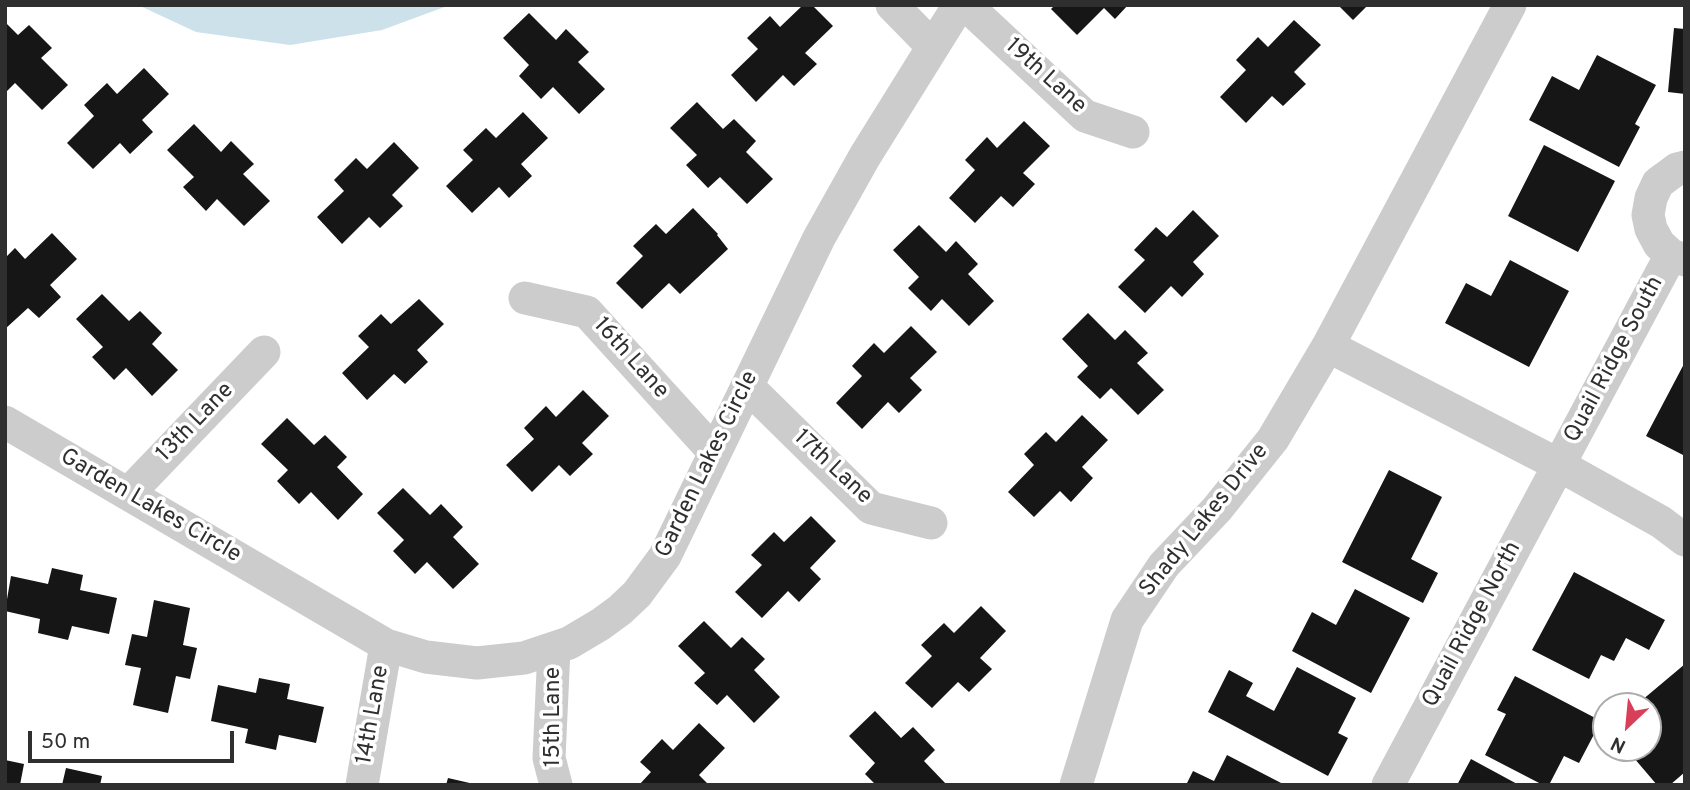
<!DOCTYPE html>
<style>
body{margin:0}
#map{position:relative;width:1690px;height:790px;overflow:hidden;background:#fff;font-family:Overpass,sans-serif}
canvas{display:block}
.frame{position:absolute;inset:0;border:7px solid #2f2f2f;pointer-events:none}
.north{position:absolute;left:1592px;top:692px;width:70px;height:70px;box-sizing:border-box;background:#fff;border:2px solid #acacac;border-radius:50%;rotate:206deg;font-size:19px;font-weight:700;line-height:28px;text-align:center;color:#2f2f2f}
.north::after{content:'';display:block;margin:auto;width:24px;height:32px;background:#d93f58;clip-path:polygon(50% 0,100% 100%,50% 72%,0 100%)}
.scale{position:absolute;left:28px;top:731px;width:206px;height:32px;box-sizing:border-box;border:4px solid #2f2f2f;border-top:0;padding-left:9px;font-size:21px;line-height:24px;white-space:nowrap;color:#2f2f2f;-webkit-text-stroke:5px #fff;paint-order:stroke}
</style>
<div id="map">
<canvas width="1690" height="790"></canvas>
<div class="frame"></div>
<div class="north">N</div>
<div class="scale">50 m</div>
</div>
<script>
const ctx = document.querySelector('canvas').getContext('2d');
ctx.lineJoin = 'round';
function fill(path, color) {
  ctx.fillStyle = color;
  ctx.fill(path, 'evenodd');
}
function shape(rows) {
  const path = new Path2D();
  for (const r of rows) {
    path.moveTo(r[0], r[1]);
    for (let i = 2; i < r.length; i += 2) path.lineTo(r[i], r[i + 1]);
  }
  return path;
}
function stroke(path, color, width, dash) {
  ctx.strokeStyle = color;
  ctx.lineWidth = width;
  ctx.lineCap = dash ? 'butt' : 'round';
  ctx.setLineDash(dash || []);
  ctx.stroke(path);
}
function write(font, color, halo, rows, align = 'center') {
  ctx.font = font + ' Overpass,sans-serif';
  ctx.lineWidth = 7;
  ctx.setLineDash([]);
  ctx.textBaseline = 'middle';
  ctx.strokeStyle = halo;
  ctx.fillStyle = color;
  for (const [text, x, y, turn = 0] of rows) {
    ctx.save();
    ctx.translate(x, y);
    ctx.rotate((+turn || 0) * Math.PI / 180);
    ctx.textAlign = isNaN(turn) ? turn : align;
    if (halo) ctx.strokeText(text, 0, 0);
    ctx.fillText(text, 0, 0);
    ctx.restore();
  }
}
fill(shape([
 [138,5,450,5,382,30,290,45,196,32]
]), '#cce1ea');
fill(shape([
 [803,5,812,5,833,26,805,53,817,64,794,86,783,75,756,102,731,75,758,49,747,38,770,16,780,27],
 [1055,5,1128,5,1115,19,1104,8,1077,35,1051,9],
 [1338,5,1368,5,1353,20],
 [529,13,556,40,566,29,589,52,578,62,605,89,579,114,553,87,541,99,519,76,529,65,503,38],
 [1294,20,1321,45,1294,72,1306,84,1283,106,1272,96,1246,123,1220,97,1246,70,1236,60,1258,37,1268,47],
 [5,22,18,35,29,25,52,48,41,58,68,85,42,110,15,83,5,93],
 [1674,28,1685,29,1685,94,1668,92],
 [1597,55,1656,85,1635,124,1640,127,1619,167,1529,120,1552,76,1579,90],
 [144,68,169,94,142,120,153,132,130,154,120,143,93,169,67,143,94,116,84,105,107,83,117,94],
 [697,102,723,129,734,119,756,141,746,152,773,179,747,204,720,177,708,188,686,165,697,155,670,128],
 [523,112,548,138,521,164,532,176,509,198,499,187,472,213,446,186,473,160,463,150,486,128,496,138],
 [1024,121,1050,146,1023,173,1035,184,1013,207,1001,196,975,223,949,198,975,170,965,160,987,137,997,148],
 [194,124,221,152,231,141,254,164,243,174,270,201,244,226,217,199,206,211,183,187,194,177,167,150],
 [394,142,419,168,392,195,403,206,380,228,369,217,342,244,317,217,344,191,334,180,356,158,367,169],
 [1544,145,1615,181,1578,252,1508,216],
 [693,208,718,234,717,235,728,249,680,294,669,283,642,309,616,283,643,256,633,246,656,224,666,234],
 [1193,210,1219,236,1193,262,1204,274,1182,297,1171,286,1145,313,1118,287,1145,260,1134,250,1156,227,1167,237],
 [919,225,946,252,956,241,978,264,968,274,994,301,969,326,942,299,931,311,908,288,919,277,893,250],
 [52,233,77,259,50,285,61,297,39,318,28,308,5,329,5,258,15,248,25,259],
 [1510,260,1569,291,1529,367,1445,323,1466,283,1491,296],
 [102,294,129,321,140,311,162,333,152,344,178,370,152,396,126,368,114,380,92,357,103,347,76,319],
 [419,299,444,324,417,350,428,362,405,384,394,374,367,400,342,373,369,347,358,336,381,314,391,324],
 [1088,313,1115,340,1125,330,1148,353,1137,363,1164,390,1138,415,1111,388,1100,399,1077,377,1088,366,1062,339],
 [911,326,937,352,910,378,922,390,899,413,888,402,862,429,836,403,862,376,852,366,874,343,884,353],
 [1685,362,1685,456,1646,436],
 [583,390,609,416,582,443,593,454,570,476,559,465,532,492,506,465,534,439,524,428,546,406,556,417],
 [1082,415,1108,440,1082,467,1093,478,1071,502,1060,491,1034,517,1008,492,1034,465,1024,454,1046,432,1056,442],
 [287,418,314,445,325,435,347,457,337,467,363,494,338,520,311,492,299,504,277,481,288,470,261,444],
 [1389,470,1442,497,1411,559,1438,573,1423,603,1342,562],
 [403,488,430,515,441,504,463,527,453,537,479,564,453,589,427,562,415,574,393,551,404,540,377,513],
 [811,516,836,541,810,568,821,579,799,602,788,591,762,618,735,592,762,565,751,555,774,532,784,542],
 [52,568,83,575,80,590,117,598,109,634,72,626,68,640,38,633,40,619,5,611,11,576,48,584],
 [1574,572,1665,620,1649,650,1626,638,1614,661,1601,655,1589,679,1532,650],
 [1355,589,1410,618,1371,693,1292,651,1312,612,1336,625],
 [154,600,190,608,183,645,197,648,190,679,176,676,168,713,133,705,141,668,125,665,132,634,147,637],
 [981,606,1006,631,980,658,992,669,969,692,958,682,932,708,905,683,932,656,921,645,944,623,954,633],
 [704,621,731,648,742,637,765,659,754,670,780,697,754,723,727,695,717,705,694,683,705,673,678,646],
 [1685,664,1685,772,1670,785,1657,785,1634,758,1661,735,1648,720,1648,706,1635,706],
 [1297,667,1356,698,1338,733,1348,738,1328,776,1208,712,1229,670,1253,683,1246,696,1274,711],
 [1515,676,1601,721,1579,763,1564,756,1549,785,1543,785,1485,755,1506,714,1497,710],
 [259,678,290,684,287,699,324,707,316,743,279,735,276,750,245,743,248,729,211,721,218,685,256,693],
 [875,711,901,738,913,727,935,750,924,761,947,785,876,785,865,774,875,763,849,736],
 [699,723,725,748,699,775,709,785,639,785,651,772,640,762,662,739,673,750],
 [1227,755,1285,785,1186,785,1193,771,1214,781],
 [1471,759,1519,785,1457,785],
 [5,760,24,764,20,785,5,785],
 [66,768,102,776,100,785,62,785],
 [448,778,474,784,474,785,446,785]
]), '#161616');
stroke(shape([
 [892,5,933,47],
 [966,5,1085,116,1133,132],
 [1685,167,1677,169,1658,183,1651,198,1648,215,1651,229,1659,244,1671,255,1685,260],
 [525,298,587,312,715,453],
 [1328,346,1559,465,1661,522,1685,540],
 [747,386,871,508,931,523],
 [5,422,386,645,426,657,477,663,524,658,569,643,601,624,620,610,637,594,665,556,819,238,865,156,959,5],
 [128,494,264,352],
 [554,649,549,758,556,785],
 [362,785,386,645],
 [1076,785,1127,620,1164,565,1217,509,1273,439,1328,346,1510,5],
 [1388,785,1671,255]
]), '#ccc', 33);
write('23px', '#2f2f2f', '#fff', [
 ["19th Lane",1045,77,42],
 ["16th Lane",630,359,48],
 ["Quail Ridge South",1615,360,-62],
 ["13th Lane",196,423,-46],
 ["Garden Lakes Circle",708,465,-64],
 ["17th Lane",832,468,43],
 ["Garden Lakes Circle",150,507,30],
 ["Shady Lakes Drive",1205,521,-51],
 ["Quail Ridge North",1473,625,-62],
 ["14th Lane",374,715,-80],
 ["15th Lane",554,717,-90]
]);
</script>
